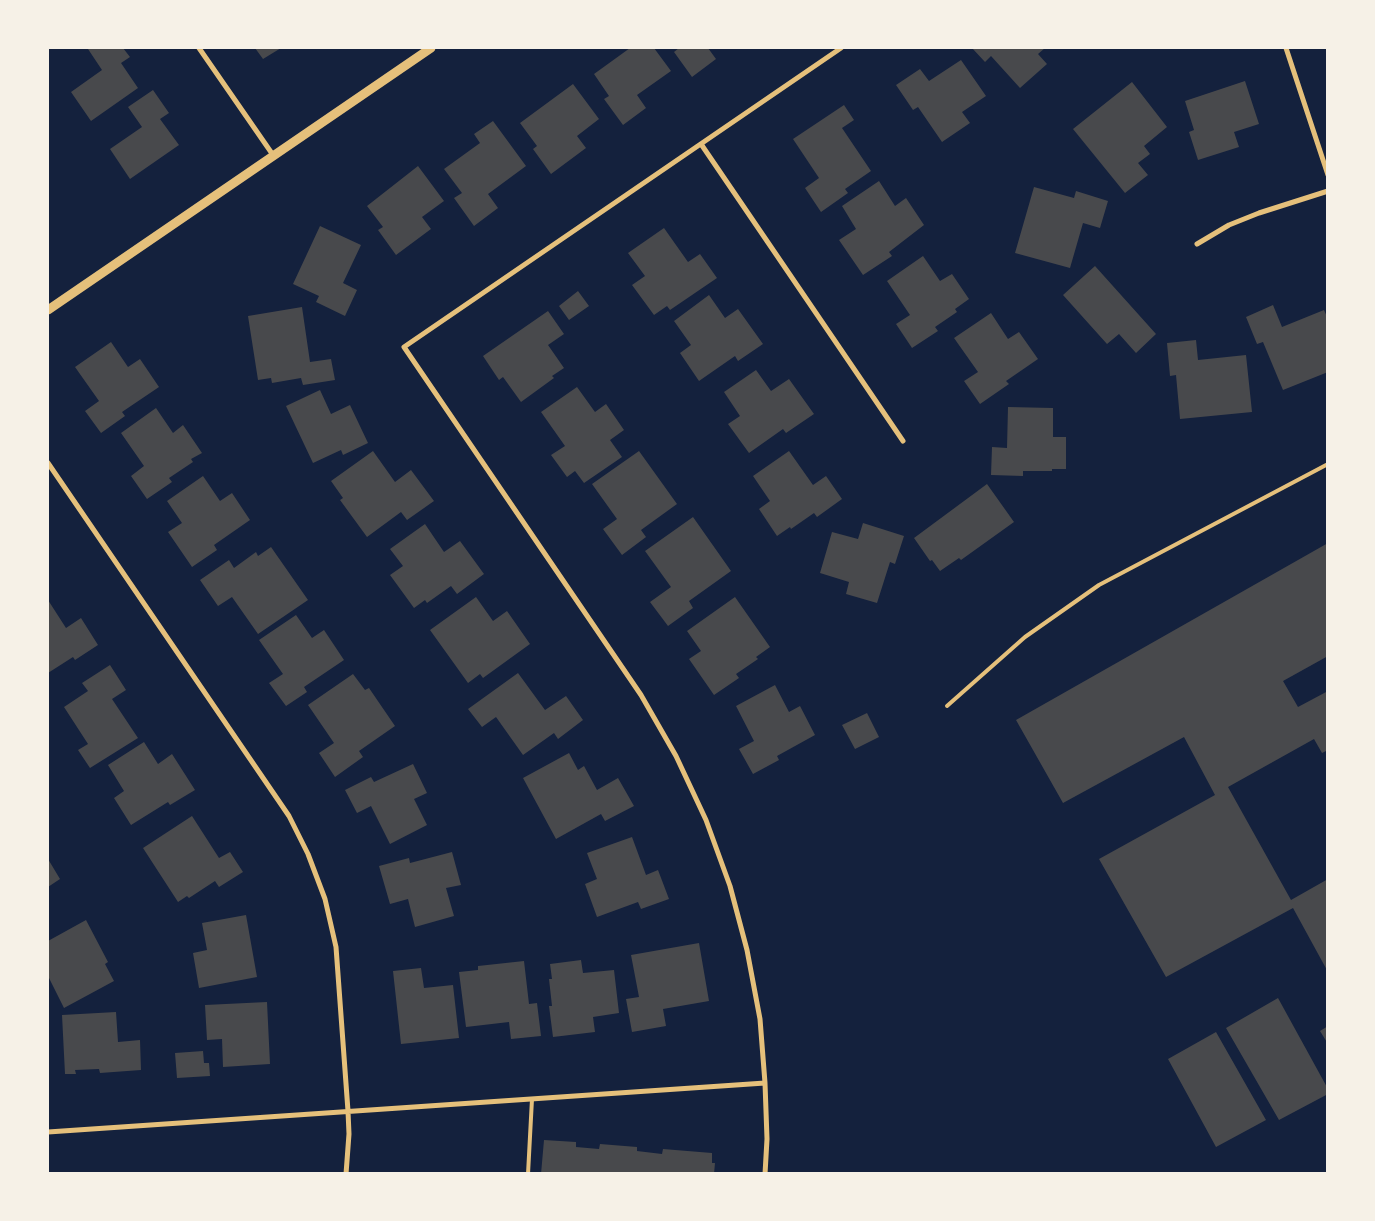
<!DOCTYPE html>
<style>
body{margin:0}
#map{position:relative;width:1375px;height:1221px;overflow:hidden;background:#14213d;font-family:"Open Sans",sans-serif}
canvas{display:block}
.frame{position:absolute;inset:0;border:49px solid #f6f1e7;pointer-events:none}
</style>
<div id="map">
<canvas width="1375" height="1221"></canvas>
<div class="frame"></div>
</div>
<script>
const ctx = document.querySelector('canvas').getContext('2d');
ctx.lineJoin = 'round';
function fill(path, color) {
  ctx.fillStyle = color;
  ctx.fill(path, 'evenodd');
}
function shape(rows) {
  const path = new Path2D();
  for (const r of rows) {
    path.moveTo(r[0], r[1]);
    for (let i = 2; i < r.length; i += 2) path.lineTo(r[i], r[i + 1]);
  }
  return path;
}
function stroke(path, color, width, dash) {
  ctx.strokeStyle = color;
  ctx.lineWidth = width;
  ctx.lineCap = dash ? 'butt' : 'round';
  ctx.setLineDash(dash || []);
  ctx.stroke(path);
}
fill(shape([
 [90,48,123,48,130,57,121,63,138,88,91,121,71,92,102,70,88,49],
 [255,48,281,48,263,59],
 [630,48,654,48,671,71,637,95,646,108,623,125,604,99,609,96,594,74],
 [679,48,708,48,716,59,692,77,674,52],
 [972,48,1045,48,1038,54,1047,64,1020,88,991,56,985,62],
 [961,60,986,96,962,112,970,123,942,142,918,107,913,110,896,85,920,69,929,81],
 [1245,81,1259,124,1234,132,1239,147,1198,160,1189,132,1194,130,1185,101],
 [1132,82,1167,127,1144,146,1150,154,1138,163,1148,175,1125,193,1073,129],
 [573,84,599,119,577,136,586,148,551,174,533,149,537,146,520,123],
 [153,90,169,113,160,119,179,145,130,179,110,149,142,127,128,107],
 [844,105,854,120,842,128,871,171,845,189,848,193,821,212,805,188,819,178,793,139],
 [493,121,526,166,488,194,498,208,474,226,454,198,462,193,444,169,480,143,474,134],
 [418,166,444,201,422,217,431,229,396,255,378,230,383,227,367,206],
 [879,181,895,206,906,198,924,225,889,252,892,256,863,275,839,240,856,229,842,206],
 [1034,187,1074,198,1076,191,1108,201,1100,228,1083,223,1070,268,1015,253],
 [320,226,361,245,343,283,357,290,345,316,316,302,319,296,293,284],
 [664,228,688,262,700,254,717,278,670,310,667,306,654,315,632,285,645,276,628,253],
 [923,256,940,281,952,274,969,299,955,309,957,312,935,327,938,331,912,348,896,324,910,315,887,281],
 [1095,266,1156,334,1136,353,1119,334,1107,344,1063,295],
 [578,291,589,306,569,320,559,306],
 [709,295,725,318,738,309,763,344,738,361,735,356,699,381,680,353,691,345,674,321],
 [1273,305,1282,327,1324,310,1328,319,1328,372,1283,390,1263,342,1257,344,1246,317],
 [302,307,310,362,331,359,335,380,303,385,301,378,272,383,271,378,258,380,248,316],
 [548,311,564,334,548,345,564,368,552,376,554,378,521,402,503,377,499,380,483,356],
 [991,313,1008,339,1019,332,1038,359,1006,381,1009,384,980,404,964,381,978,372,954,338],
 [1196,340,1198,360,1246,355,1252,412,1180,419,1176,375,1170,376,1167,343],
 [111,342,128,367,140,359,159,387,122,412,125,416,101,433,85,411,99,401,75,367],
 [756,370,771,391,789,379,814,414,786,433,783,429,749,453,728,424,740,416,724,392],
 [577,387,595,412,606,404,624,430,610,440,622,457,584,483,575,471,567,477,551,455,565,446,541,412],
 [320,390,331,414,350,405,368,443,343,455,341,450,313,463,286,406],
 [1008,407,1053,408,1053,437,1066,437,1066,469,1052,469,1052,471,1023,471,1023,476,991,475,992,447,1007,448],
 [156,408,173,433,183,425,202,453,191,459,193,462,169,478,172,482,147,499,131,476,144,466,121,433],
 [373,451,395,482,411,470,434,501,407,520,401,512,367,537,340,500,343,498,331,481],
 [639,451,677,504,641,530,646,537,622,555,603,529,617,519,592,484],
 [789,451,813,485,826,476,842,499,817,517,814,513,791,529,790,527,777,536,759,509,770,501,753,476],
 [203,476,220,501,232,493,250,520,214,545,217,550,192,567,168,532,182,523,167,501],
 [987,484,1014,522,961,560,959,558,940,571,932,560,930,561,914,538],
 [693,517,731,571,689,601,693,608,668,626,650,602,671,587,645,551],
 [863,523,904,536,895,564,890,562,877,603,846,594,849,582,820,573,832,532,858,539],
 [425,524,444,552,460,541,484,574,457,594,451,586,427,603,425,600,414,608,390,575,403,566,390,549],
 [1328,543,1328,656,1283,681,1298,707,1328,691,1328,750,1322,753,1314,739,1228,787,1291,900,1328,879,1328,972,1293,908,1166,977,1099,859,1215,795,1184,737,1063,803,1016,720],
 [271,547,308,600,258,634,232,597,218,606,200,580,229,560,234,568,256,552,258,556],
 [476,597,493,621,507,611,530,644,483,678,480,674,468,683,430,630],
 [735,597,770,647,756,657,758,659,736,674,739,678,714,695,689,659,701,651,687,631],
 [48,600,66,628,81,618,98,645,75,660,73,657,48,673],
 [296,615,312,638,324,630,344,660,304,687,307,692,286,706,269,683,283,674,259,640],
 [110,665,126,690,112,699,138,738,90,768,78,750,88,744,64,707,88,691,82,683],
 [518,673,545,710,566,696,583,720,558,739,554,733,523,755,496,717,482,727,468,709],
 [353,674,365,690,369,688,395,726,359,751,363,757,335,777,319,753,334,743,308,705],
 [775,685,789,712,800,706,815,735,777,756,779,760,753,774,739,749,754,741,736,706],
 [867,713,879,737,855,749,842,725],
 [144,742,158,764,172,754,195,790,170,805,168,802,131,825,114,798,124,791,108,765],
 [569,753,578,770,584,766,597,790,618,778,634,806,605,821,601,814,556,839,523,778],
 [413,764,427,793,414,799,427,825,390,844,371,806,357,813,345,790,371,777,374,782],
 [192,816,219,858,230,852,243,872,219,887,215,881,189,898,187,896,178,902,143,848],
 [632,837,646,875,658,870,669,899,641,909,638,902,597,917,585,884,597,879,587,853],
 [452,852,461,885,446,888,454,916,415,927,408,899,390,904,379,866,409,858,410,863],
 [48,859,60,879,48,887],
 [246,915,257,977,199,988,193,953,207,950,202,923],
 [86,920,108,962,105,964,114,981,64,1008,48,976,48,941],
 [699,943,709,1001,663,1009,666,1026,632,1032,626,999,639,997,631,955],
 [581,960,583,973,614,970,619,1013,593,1017,595,1032,553,1037,549,1006,552,1006,549,979,552,979,550,964],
 [524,961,529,1004,537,1003,541,1036,511,1039,509,1022,466,1027,459,972,478,970,478,966],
 [421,968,424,988,453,985,459,1038,401,1044,393,971],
 [1278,998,1328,1089,1328,1094,1279,1120,1226,1028],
 [267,1002,270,1064,223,1067,222,1039,207,1040,205,1005],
 [116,1012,118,1042,140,1040,141,1070,100,1073,99,1069,75,1070,76,1074,65,1074,62,1015],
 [1328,1026,1328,1044,1320,1031],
 [1216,1032,1266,1120,1216,1147,1168,1059],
 [203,1051,204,1063,209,1063,210,1076,177,1078,175,1053],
 [544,1140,576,1142,576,1147,599,1149,600,1144,637,1147,637,1151,662,1154,663,1149,712,1153,712,1163,715,1163,714,1174,541,1174]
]), '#48494c');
stroke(shape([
 [947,706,1025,637,1099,585,1328,464],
 [528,1174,532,1099]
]), '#e5c07b', 4);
stroke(shape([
 [199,48,273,155],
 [1286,48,1328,175],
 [701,144,903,441],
 [1197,244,1229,225,1259,213,1328,191],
 [48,463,289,816,308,854,325,899,336,947,348,1111,349,1134,346,1174],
 [48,1132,765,1083],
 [765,1174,767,1139,765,1083,760,1019,747,950,730,886,706,820,676,756,641,695,404,347,841,48]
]), '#e5c07b', 5);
stroke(shape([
 [48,310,431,48]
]), '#e5c07b', 9);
</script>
